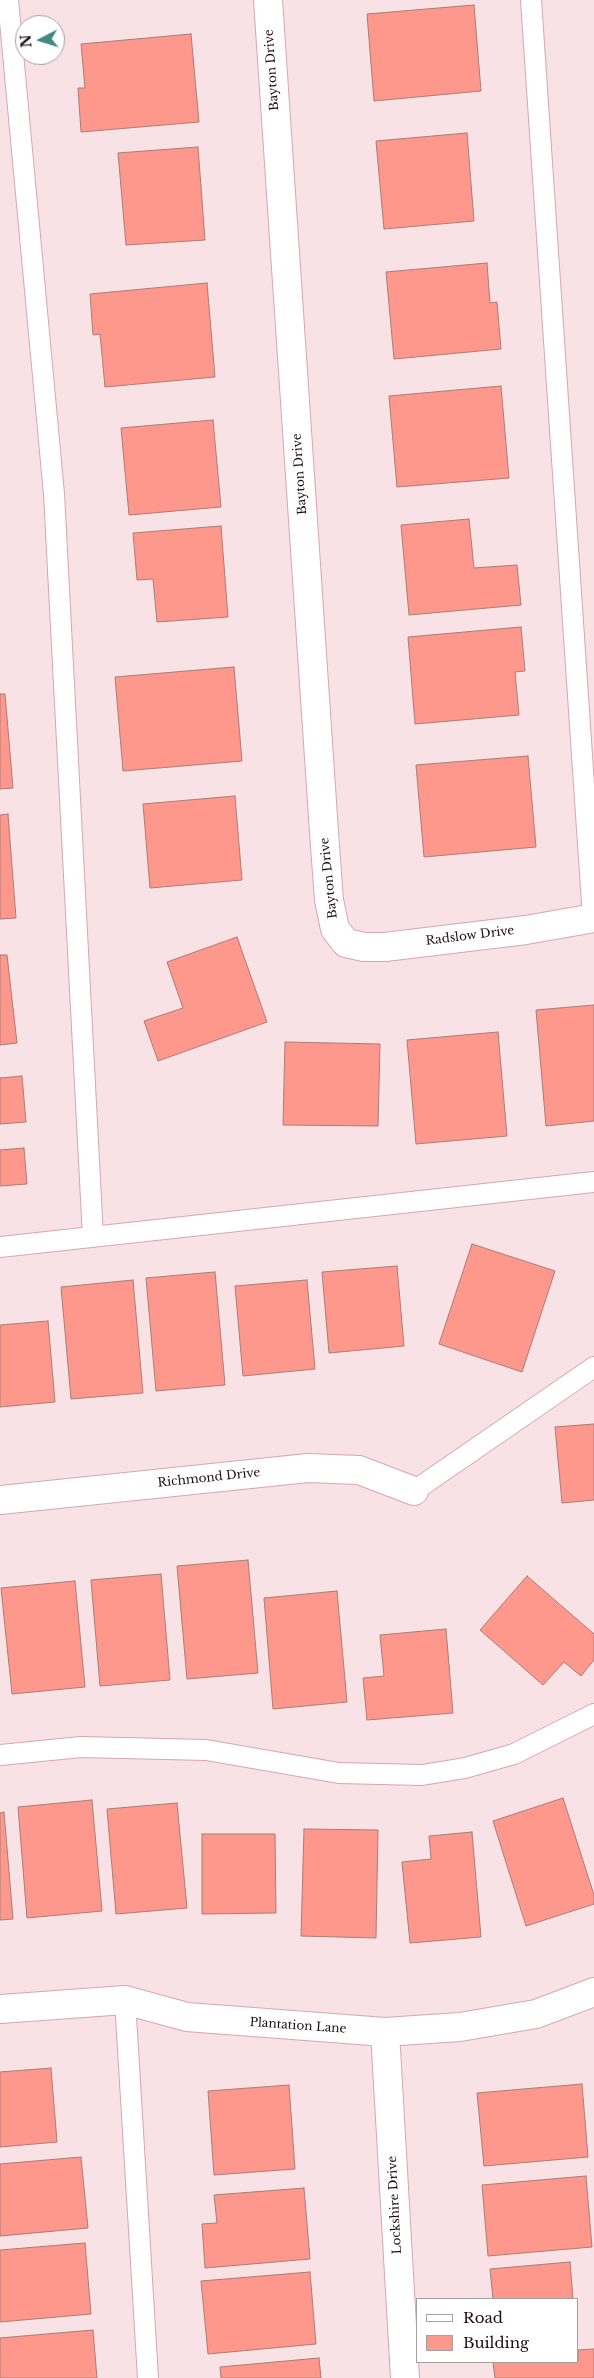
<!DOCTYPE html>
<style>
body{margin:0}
#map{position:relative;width:594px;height:2378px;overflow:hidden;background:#f8e2e6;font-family:"Libre Baskerville",serif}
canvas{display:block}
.legend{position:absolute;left:416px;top:2298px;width:162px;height:65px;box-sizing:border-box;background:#fff;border:1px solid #a59fa0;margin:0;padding:6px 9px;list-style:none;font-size:15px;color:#1f0e11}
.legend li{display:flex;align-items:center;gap:10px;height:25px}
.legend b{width:25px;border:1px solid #a59fa0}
.north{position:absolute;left:15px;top:15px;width:50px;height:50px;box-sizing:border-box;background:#fff;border:1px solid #a59fa0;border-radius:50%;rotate:265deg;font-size:14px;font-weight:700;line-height:20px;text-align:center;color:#1f0e11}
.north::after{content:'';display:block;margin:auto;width:18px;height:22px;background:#428982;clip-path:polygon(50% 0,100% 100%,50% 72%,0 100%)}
</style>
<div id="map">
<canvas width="594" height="2378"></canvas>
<ul class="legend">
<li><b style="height:6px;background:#fff"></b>Road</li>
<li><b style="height:14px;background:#fe978c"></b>Building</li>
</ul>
<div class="north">N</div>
</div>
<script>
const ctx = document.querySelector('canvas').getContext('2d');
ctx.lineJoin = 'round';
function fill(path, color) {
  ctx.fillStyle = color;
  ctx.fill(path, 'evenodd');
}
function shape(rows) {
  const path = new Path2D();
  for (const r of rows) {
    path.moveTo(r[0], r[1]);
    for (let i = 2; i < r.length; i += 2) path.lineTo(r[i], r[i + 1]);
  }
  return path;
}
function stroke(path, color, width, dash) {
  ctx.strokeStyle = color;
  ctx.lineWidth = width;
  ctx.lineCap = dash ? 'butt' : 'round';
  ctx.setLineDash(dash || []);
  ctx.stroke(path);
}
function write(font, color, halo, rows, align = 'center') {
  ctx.font = font + ' "Libre Baskerville",serif';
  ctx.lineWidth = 5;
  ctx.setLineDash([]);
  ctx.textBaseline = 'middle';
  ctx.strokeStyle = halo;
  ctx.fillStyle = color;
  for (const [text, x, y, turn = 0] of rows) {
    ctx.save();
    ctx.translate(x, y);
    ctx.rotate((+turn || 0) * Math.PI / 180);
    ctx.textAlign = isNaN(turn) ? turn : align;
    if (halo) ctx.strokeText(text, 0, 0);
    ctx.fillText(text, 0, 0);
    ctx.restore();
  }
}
const building = shape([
 [474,5,481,91,374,101,367,14,474,5],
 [191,34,199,122,81,132,78,88,85,88,81,44,191,34],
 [467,133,474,221,384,229,376,141,467,133],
 [198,147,205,240,126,245,118,153,198,147],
 [487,263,490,303,497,302,501,349,394,359,386,272,487,263],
 [207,283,215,377,105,387,100,334,93,335,90,294,207,283],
 [501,386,509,478,397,487,389,396,501,386],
 [213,420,221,507,129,515,121,428,213,420],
 [469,519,474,568,517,565,521,605,409,615,401,525,469,519],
 [221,526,228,617,157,622,153,579,137,580,133,533,221,526],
 [521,627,525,671,515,672,519,715,415,724,408,637,521,627],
 [234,667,242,761,123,771,115,677,234,667],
 [0,694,5,694,13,788,0,789,0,694],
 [528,756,536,847,424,857,416,765,528,756],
 [235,796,242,880,150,888,143,804,235,796],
 [8,814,16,918,0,919,0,815,8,814],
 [237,937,267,1022,158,1061,144,1021,183,1008,167,962,237,937],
 [0,955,7,955,17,1043,0,1045,0,955],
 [594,1005,594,1121,546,1126,536,1010,594,1005],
 [498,1032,507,1136,416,1144,407,1040,498,1032],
 [285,1042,380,1044,378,1126,283,1125,285,1042],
 [22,1076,26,1122,0,1124,0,1078,22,1076],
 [24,1148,27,1184,0,1186,0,1150,24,1148],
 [472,1244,555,1271,522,1372,439,1344,472,1244],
 [397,1266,404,1346,329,1353,322,1272,397,1266],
 [215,1272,225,1385,156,1391,146,1278,215,1272],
 [133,1280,143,1393,71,1399,61,1287,133,1280],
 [307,1280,315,1369,243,1376,235,1286,307,1280],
 [48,1321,55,1402,0,1407,0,1325,48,1321],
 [594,1424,594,1500,562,1503,555,1427,594,1424],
 [248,1560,258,1673,187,1679,177,1566,248,1560],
 [161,1574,170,1680,100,1686,91,1580,161,1574],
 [527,1576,594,1634,594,1660,581,1676,564,1662,543,1685,480,1630,527,1576],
 [75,1581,85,1687,12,1694,1,1588,75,1581],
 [337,1591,347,1702,273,1709,264,1598,337,1591],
 [446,1629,453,1713,367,1720,363,1678,384,1676,380,1635,446,1629],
 [563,1798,594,1895,594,1904,526,1926,493,1821,563,1798],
 [92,1800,102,1911,27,1918,18,1807,92,1800],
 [177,1803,187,1908,116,1914,107,1809,177,1803],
 [4,1812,13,1919,0,1920,0,1813,4,1812],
 [304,1829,378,1830,376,1938,301,1936,304,1829],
 [472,1832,481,1937,410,1943,402,1862,431,1859,429,1836,472,1832],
 [202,1834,275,1834,276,1913,202,1914,202,1834],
 [51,2068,57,2142,0,2147,0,2072,51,2068],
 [582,2084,588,2157,484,2166,477,2093,582,2084],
 [289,2085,295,2169,214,2175,208,2091,289,2085],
 [81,2157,88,2228,0,2236,0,2164,81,2157],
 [586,2176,592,2247,488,2256,482,2185,586,2176],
 [304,2188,310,2259,205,2268,202,2224,217,2223,214,2195,304,2188],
 [85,2243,91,2314,0,2322,0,2250,85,2243],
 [570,2262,573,2299,493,2299,490,2269,570,2262],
 [310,2272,316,2344,208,2354,201,2281,310,2272],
 [93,2330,97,2378,0,2378,0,2338,93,2330],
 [594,2349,594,2378,495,2378,493,2362,578,2362,578,2350,594,2349],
 [319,2358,321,2378,221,2378,220,2367,319,2358]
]);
fill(building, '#fe978c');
stroke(building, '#ab7c76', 1);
const lane = shape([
 [8,0,54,494,93,1237],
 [531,0,593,918],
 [0,1247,594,1182],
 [414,1491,594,1367],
 [0,1755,81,1747,206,1750,339,1773,422,1775,465,1768,514,1754,594,1714],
 [125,2000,148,2378]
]);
const street = shape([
 [268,0,324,832,329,900,335,929,346,943,364,947,385,947,526,930,594,918],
 [0,1500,308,1468,359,1470,414,1491],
 [0,2009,125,2000,187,2017,385,2032,460,2027,536,2014,594,1992],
 [385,2032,405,2378]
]);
stroke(lane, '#d8a6af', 22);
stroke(street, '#d8a6af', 30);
stroke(lane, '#fff', 20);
stroke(street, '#fff', 28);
write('12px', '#1f0e11', '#fff', [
 ["Bayton Drive",272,70,-94],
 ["Bayton Drive",300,474,-94],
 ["Bayton Drive",329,878,-96],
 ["Radslow Drive",470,936,-7],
 ["Richmond Drive",209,1478,-6],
 ["Plantation Lane",298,2026,4],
 ["Lockshire Drive",395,2205,-93]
]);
</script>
